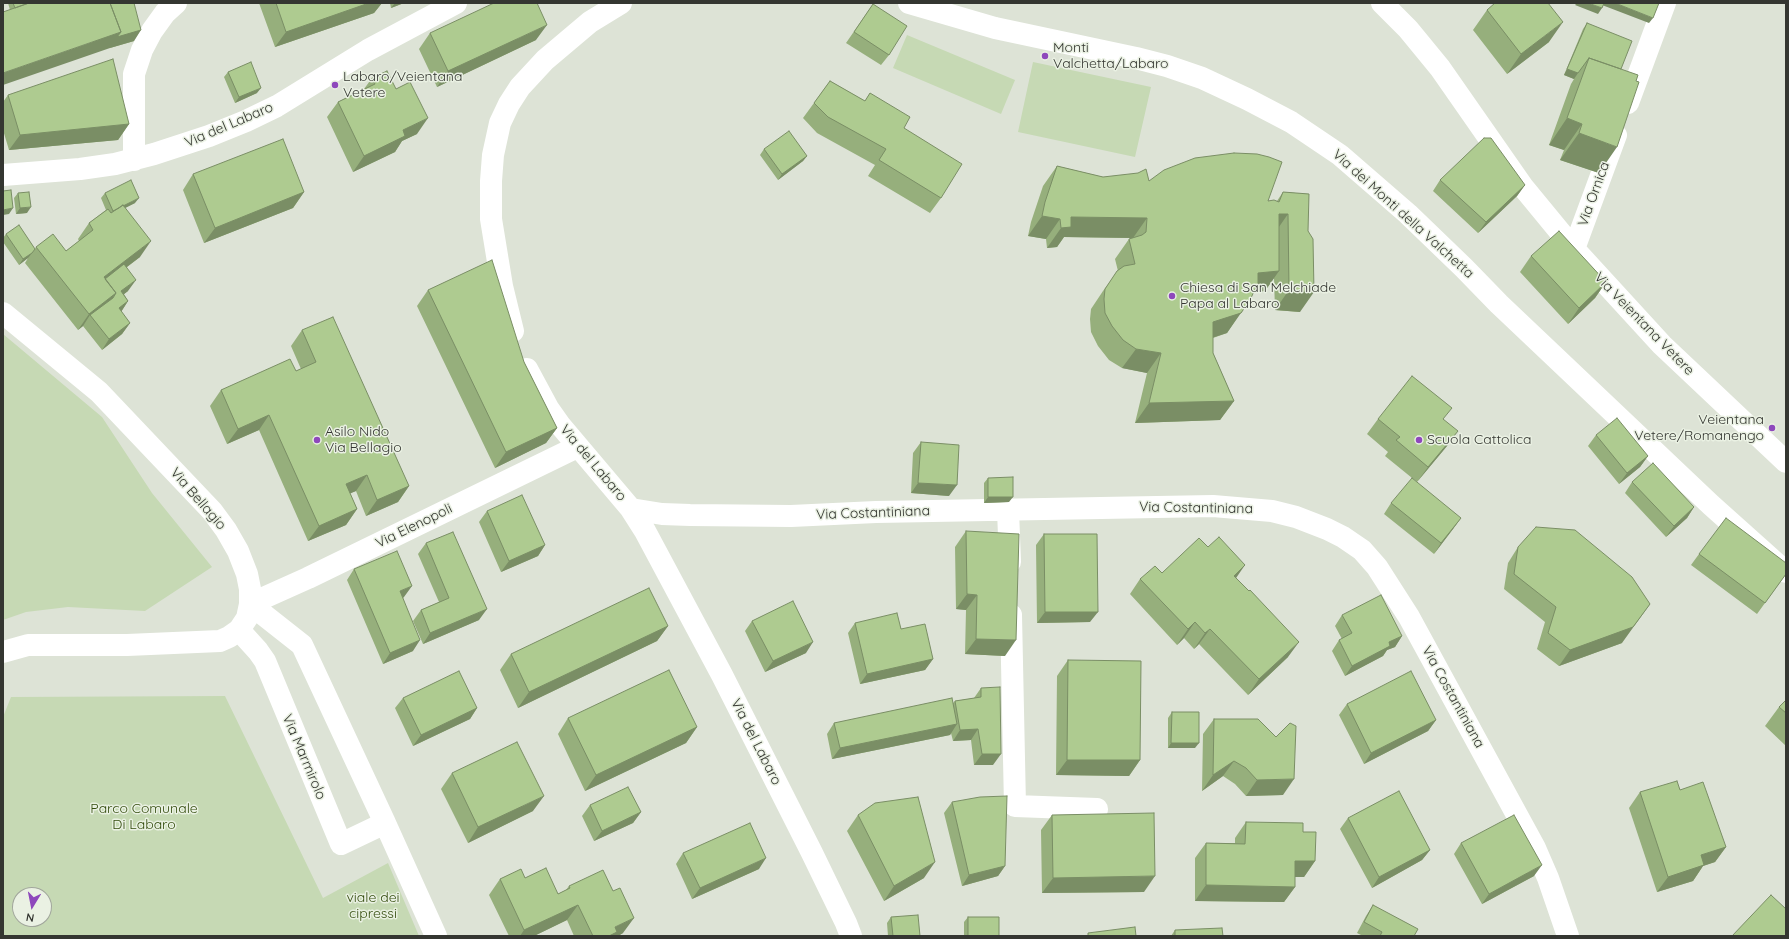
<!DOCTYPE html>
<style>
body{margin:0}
#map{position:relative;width:1789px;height:939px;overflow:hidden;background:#dde3d6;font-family:Quicksand,sans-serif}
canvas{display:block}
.frame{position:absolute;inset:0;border:4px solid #343631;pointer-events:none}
.north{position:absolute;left:12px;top:887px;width:40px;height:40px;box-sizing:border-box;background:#eaf1e3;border:1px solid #a1a69c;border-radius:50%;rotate:190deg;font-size:11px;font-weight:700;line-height:16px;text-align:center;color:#343631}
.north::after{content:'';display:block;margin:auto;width:14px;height:18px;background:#8e48bc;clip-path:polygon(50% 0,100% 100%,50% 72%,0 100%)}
</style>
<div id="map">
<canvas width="1789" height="939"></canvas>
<div class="frame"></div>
<div class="north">N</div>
</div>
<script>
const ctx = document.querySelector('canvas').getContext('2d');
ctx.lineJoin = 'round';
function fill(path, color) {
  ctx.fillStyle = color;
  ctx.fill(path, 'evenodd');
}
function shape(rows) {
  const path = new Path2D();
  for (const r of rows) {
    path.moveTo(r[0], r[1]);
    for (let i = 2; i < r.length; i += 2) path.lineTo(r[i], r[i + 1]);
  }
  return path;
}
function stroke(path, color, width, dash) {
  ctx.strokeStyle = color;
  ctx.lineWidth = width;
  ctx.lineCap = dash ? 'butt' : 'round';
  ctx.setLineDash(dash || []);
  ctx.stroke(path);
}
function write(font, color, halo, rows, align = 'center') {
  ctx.font = font + ' Quicksand,sans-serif';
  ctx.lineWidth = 3;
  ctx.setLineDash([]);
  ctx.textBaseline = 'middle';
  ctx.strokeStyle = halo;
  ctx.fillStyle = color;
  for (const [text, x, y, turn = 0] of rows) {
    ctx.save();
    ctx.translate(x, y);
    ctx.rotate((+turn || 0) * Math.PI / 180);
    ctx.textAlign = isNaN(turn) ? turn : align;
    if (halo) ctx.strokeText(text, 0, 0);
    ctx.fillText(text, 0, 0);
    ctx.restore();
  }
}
fill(shape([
 [907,35,1015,80,1001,114,893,68],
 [1033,62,1151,87,1135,157,1018,132],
 [3,334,102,417,152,493,212,567,145,611,68,607,26,612,3,620],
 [225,696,323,898,388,863,419,936,3,936,3,717,11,697],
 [20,895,44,895,44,919,20,919]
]), '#c6d9b4');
stroke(shape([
 [909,3,995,28,1136,58,1167,66,1202,78,1247,99,1291,122,1340,155,1408,214,1464,268,1499,304,1711,505,1786,572],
 [1382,3,1408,29,1440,68,1523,187,1574,249,1662,345,1786,462],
 [1628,103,1665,3],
 [134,160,134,74,142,50,152,31,165,13,176,3],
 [3,175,80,169,115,164,154,154,209,136,246,121,277,106,368,50,456,3],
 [1574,249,1616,135],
 [3,313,99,392,212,511,226,530,238,551,247,574,250,589,250,604,247,618,239,630,229,637,220,641,127,645,28,645,3,652],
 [513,331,502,286,491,219,491,181,493,155,500,123,509,104,520,87,545,60,590,22,621,3],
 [527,369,548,408,560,425,631,509,645,531,722,675,812,853,846,923,851,936],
 [631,509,662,514,690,515,791,516,876,512,1213,506,1272,511,1296,517,1327,529,1343,537,1362,550,1377,567,1409,617,1535,848,1548,878,1568,936],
 [1008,510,1010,562],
 [1011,615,1015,806,1097,809],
 [239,630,258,651,265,661,341,844,385,823,302,645,250,604,308,578,577,447],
 [385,823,436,936]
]), '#fff', 22);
fill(shape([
 [8,3,134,3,134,41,110,48,10,10],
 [259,3,382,3,374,13,275,47],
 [390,3,404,3,391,8],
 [873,4,889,55,881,65,846,43],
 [1487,10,1549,42,1507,74,1473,30],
 [1587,23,1621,69,1599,173,1560,160,1564,150,1549,145,1571,84,1574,79,1564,75,1583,29],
 [430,33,536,40,437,87,419,49],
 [228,72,257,93,235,103,224,77],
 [372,78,417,134,402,141,395,152,353,172,327,117,338,102,364,89],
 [830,81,865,101,870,93,904,128,941,198,930,213,868,176,875,165,817,133,803,118],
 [8,95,129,124,118,140,9,150,3,130,3,102],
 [764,149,807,156,803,161,778,180,760,155],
 [1057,166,1103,177,1149,181,1268,201,1277,201,1283,192,1309,194,1300,312,1275,310,1274,278,1265,291,1254,292,1227,333,1213,338,1213,353,1234,401,1220,420,1135,423,1147,373,1122,368,1109,360,1098,346,1091,332,1090,319,1091,309,1103,291,1118,271,1115,259,1129,239,1132,238,1064,237,1057,247,1047,248,1046,239,1028,236,1031,222,1043,186],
 [193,174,304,192,293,208,204,243,183,190],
 [1440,180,1525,185,1517,196,1478,233,1433,191],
 [18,193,27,213,16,214,14,198],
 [105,193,135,203,125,208,140,257,127,267,128,291,124,294,128,301,121,312,130,323,122,334,102,350,83,326,78,330,25,263,28,258,19,265,3,242,3,238,6,234,35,249,36,247,66,251,79,241,78,239,89,223,106,210,101,198],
 [1531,256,1606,282,1595,298,1568,324,1520,272],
 [428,290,524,362,557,428,546,443,495,468,417,306],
 [302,330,409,486,398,502,366,516,356,491,350,493,357,509,346,525,308,541,259,430,227,444,210,406,221,390,296,371,301,369,291,346],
 [1378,419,1444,419,1447,446,1417,482,1385,456,1388,452,1367,434],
 [1596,435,1648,456,1640,467,1619,484,1588,446],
 [921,442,949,496,911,493,913,453],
 [988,478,1009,502,984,503,984,483],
 [1632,482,1694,507,1687,518,1666,537,1625,493],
 [1391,503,1461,518,1453,529,1434,554,1384,514],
 [487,511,545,545,538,556,501,572,479,522],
 [966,531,1005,656,965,654,966,610,956,609,955,547],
 [1044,534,1090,622,1037,623,1036,545],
 [426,543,479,620,423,644,413,621,421,610,439,602,418,554],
 [1518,547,1622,643,1559,666,1537,649,1545,622,1504,589,1508,563],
 [1699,554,1786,574,1757,614,1691,565],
 [354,569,404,597,403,598,413,651,383,664,347,580],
 [1162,573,1236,578,1288,657,1248,695,1199,644,1194,649,1184,638,1177,645,1130,594,1140,579],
 [1342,615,1402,636,1395,647,1387,650,1383,656,1345,676,1332,651,1339,640,1342,639,1335,626],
 [752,621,806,653,765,672,745,631],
 [855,623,901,629,933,659,925,670,860,684,848,633],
 [668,626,657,641,518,708,500,670,511,654],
 [1068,660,1140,760,1129,776,1056,775,1057,676],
 [981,688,993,765,974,765,971,740,953,741,951,733,950,735,832,759,827,734,834,723,953,703,955,701,974,698],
 [403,698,477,708,470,719,413,746,395,708],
 [1786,700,1786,746,1765,726,1779,707],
 [1347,704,1436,720,1428,731,1364,764,1339,715],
 [1172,712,1195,748,1168,748,1168,718],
 [568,718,697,727,686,743,585,791,558,734],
 [1214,719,1283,795,1246,796,1235,784,1223,776,1202,791,1203,734],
 [452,773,533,811,468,843,441,789],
 [1680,790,1726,847,1715,862,1703,866,1693,881,1657,892,1629,808,1640,792],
 [952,802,1005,866,998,876,962,886,944,813],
 [590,805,641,812,633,823,594,841,582,816],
 [858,815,924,878,884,901,847,831],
 [1052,815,1144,892,1042,893,1041,830],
 [1348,818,1430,850,1422,860,1372,888,1340,829],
 [1246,822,1303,832,1315,861,1304,877,1295,877,1295,887,1284,902,1195,901,1195,858,1206,843,1235,843,1235,838],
 [1461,843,1534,876,1482,904,1454,854],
 [683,853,759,869,692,899,676,864],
 [525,878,558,894,566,890,569,886,623,933,618,936,574,936,567,920,534,936,509,936,489,895,500,879],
 [1373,905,1414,936,1363,936,1357,933,1366,916],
 [891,917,920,936,888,936,887,923],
 [968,917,999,936,964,936,964,922],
 [1175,930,1223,936,1171,936]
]), '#96af7c');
fill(shape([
 [369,3,382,3,374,13,275,47,286,32],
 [395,3,404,3,391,8],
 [1577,3,1588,3,1602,8,1598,14,1575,5],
 [1603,3,1615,3,1653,18,1649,23,1602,5],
 [1563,22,1549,42,1507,74,1521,54],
 [547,25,536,40,437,87,448,71],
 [141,30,134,41,110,48,3,85,3,73,121,32],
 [1567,69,1578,73,1574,79,1564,75],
 [261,88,257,93,235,103,239,97],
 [428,118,417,134,402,141,395,152,353,172,364,156,403,130],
 [1567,118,1582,124,1564,150,1549,145],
 [129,124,118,140,9,150,20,135],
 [1579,133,1617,147,1599,173,1560,160],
 [807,156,803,161,778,180,782,174],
 [1525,185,1517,196,1478,233,1486,222],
 [304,192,293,208,204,243,215,228],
 [139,198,135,203,109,216,113,211],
 [31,207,27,213,16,214,20,208],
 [13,208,9,214,3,215,3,210],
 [1279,214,1288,214,1274,234],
 [1042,216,1060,219,1046,239,1028,236],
 [1071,217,1147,218,1133,238,1064,237,1057,247,1047,248,1061,228],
 [151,241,140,257,103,285,104,277],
 [32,253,28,258,19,265,23,259],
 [1279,271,1265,291,1244,293,1258,273],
 [136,280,128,291,114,302,121,291],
 [1606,282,1595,298,1568,324,1579,308],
 [1289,290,1314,292,1300,312,1275,310],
 [116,293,105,309,90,315,83,326,78,330,89,314],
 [1250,300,1227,333,1199,342,1213,322],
 [128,301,121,312,119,308],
 [130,323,122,334,102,350,109,339],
 [1136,349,1161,353,1147,373,1122,368],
 [1234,401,1220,420,1135,423,1149,403],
 [269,415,259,430,227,444,238,429],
 [557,428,546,443,495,468,506,452],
 [1458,431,1447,446,1417,482,1428,467],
 [1648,456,1640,467,1619,484,1627,473],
 [367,475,356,491,335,500,346,484],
 [918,483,957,485,949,496,911,493],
 [409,486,398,502,366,516,377,500],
 [988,497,1013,497,1009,502,984,503],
 [1694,507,1687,518,1666,537,1674,526],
 [357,509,346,525,308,541,319,526],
 [1461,518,1453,529,1434,554,1441,543],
 [545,545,538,556,501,572,509,561],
 [1245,565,1234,581,1234,576],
 [412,586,404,597,392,602,400,591],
 [967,594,977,595,966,610,956,609],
 [1650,604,1622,643,1559,666,1570,650],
 [487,609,479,620,423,644,430,633],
 [1045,612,1098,612,1090,622,1037,623],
 [1195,622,1184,638,1177,645,1188,629],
 [668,626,657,641,518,708,529,692],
 [1210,629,1199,644,1194,649,1205,633],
 [1402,636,1395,647,1387,650,1383,656,1345,676,1352,666,1389,642],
 [976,639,1016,640,1005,656,965,654],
 [420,640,413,651,383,664,390,653],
 [813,642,806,653,765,672,773,661],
 [1299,642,1288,657,1248,695,1259,679],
 [933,659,925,670,860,684,867,674],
 [477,708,470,719,413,746,421,735],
 [1436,720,1428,731,1364,764,1371,753],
 [957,724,950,735,832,759,840,748],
 [697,727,686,743,585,791,596,775],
 [978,729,971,740,953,741,960,730],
 [1171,743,1199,743,1195,748,1168,748],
 [982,754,1001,754,993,765,974,765],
 [1067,760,1140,760,1129,776,1056,775],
 [1234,761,1223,776,1202,791,1213,775],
 [1294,779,1283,795,1246,796,1257,780],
 [544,796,533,811,468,843,478,827],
 [641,812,633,823,594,841,602,831],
 [1726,847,1715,862,1703,866,1693,881,1657,892,1668,877,1701,855],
 [1430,850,1422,860,1372,888,1379,877],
 [766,858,759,869,692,899,700,888],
 [1295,861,1315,861,1304,877,1284,877],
 [935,862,924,878,884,901,894,886],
 [1542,865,1534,876,1482,904,1489,894],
 [1005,866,998,876,962,886,969,875],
 [1155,876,1144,892,1042,893,1053,878],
 [1206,885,1295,887,1284,902,1195,901],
 [578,905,567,920,534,936,520,936,524,930],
 [634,918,623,933,618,936,608,936,615,927]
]), '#7a8e65');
const building = shape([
 [13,3,29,3,15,8,13,3],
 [29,3,110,3,121,32,3,73,3,12,29,3],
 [110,3,134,3,141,30,117,37,121,32,110,3],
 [276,3,369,3,286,32,276,3],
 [494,3,537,3,547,25,448,71,430,33,494,3],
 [1495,3,1548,3,1563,22,1521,54,1487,10,1495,3],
 [1588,3,1604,3,1602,8,1588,3],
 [1615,3,1659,3,1653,18,1615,3],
 [873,4,907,26,889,55,854,32,873,4],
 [1587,23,1632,41,1621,69,1589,58,1578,73,1567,69,1587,23],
 [1589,58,1638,75,1636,81,1639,82,1617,147,1579,133,1582,124,1567,118,1589,58],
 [113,59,129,124,20,135,8,95,113,59],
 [251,62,261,88,239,97,228,72,251,62],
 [387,71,396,89,410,82,428,118,403,130,405,136,364,156,338,102,375,84,372,78,387,71],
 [830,81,865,101,870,93,910,117,904,128,962,164,941,198,879,160,886,149,828,117,814,103,830,81],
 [789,131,807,156,782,174,764,149,789,131],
 [1484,138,1491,138,1525,185,1486,222,1440,180,1484,138],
 [283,139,304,192,215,228,193,174,283,139],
 [1234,153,1257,154,1269,157,1282,162,1268,201,1274,200,1279,202,1283,192,1309,194,1308,231,1313,239,1314,292,1289,290,1288,214,1279,214,1279,271,1258,273,1258,283,1250,300,1241,313,1213,322,1213,353,1234,401,1149,403,1161,353,1136,349,1123,340,1112,326,1105,313,1104,299,1105,289,1117,271,1124,266,1135,264,1129,239,1142,235,1146,232,1147,218,1071,217,1071,227,1061,228,1060,219,1042,216,1045,202,1057,166,1103,177,1138,173,1146,169,1149,181,1164,170,1195,158,1234,153],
 [131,180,139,198,123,206,123,205,119,208,113,211,105,193,131,180],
 [11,190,13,208,3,210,3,191,11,190],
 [29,192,31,207,20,208,18,193,29,192],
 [123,205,151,241,104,277,116,293,89,314,36,247,53,234,66,251,93,230,89,223,108,209,111,213,123,205],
 [19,225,35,249,32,253,23,259,6,234,19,225],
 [1559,231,1606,282,1579,308,1531,256,1559,231],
 [492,260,524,362,557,428,506,452,428,290,492,260],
 [124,264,136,280,121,291,128,301,119,308,130,323,109,339,90,315,113,298,116,293,105,279,124,264],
 [333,317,409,486,377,500,367,475,346,484,357,509,319,526,269,415,238,429,221,390,290,359,296,371,316,362,302,330,333,317],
 [1412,376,1452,408,1443,419,1458,431,1428,467,1396,440,1400,437,1378,419,1412,376],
 [1617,418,1648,456,1627,473,1596,435,1617,418],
 [921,442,959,445,957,485,918,483,921,442],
 [1653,463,1694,507,1674,526,1632,482,1653,463],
 [1013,477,1013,497,988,497,988,478,1013,477],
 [1412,478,1461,518,1441,543,1391,503,1412,478],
 [522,495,545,545,509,561,487,511,522,495],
 [1726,518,1786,563,1786,574,1765,603,1699,554,1726,518],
 [1536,527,1575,530,1632,577,1650,604,1633,627,1570,650,1548,633,1556,607,1514,574,1518,547,1536,527],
 [966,531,1019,534,1016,640,976,639,977,595,967,594,966,531],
 [453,532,487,609,430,633,421,610,449,598,426,543,453,532],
 [1044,534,1097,534,1098,612,1045,612,1044,534],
 [1219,537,1245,565,1234,576,1249,591,1250,590,1299,642,1259,679,1210,629,1205,633,1195,622,1188,629,1140,579,1155,566,1162,573,1199,538,1208,547,1219,537],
 [397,551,412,586,400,591,420,640,390,653,354,569,397,551],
 [649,588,668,626,529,692,511,654,649,588],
 [1381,595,1402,636,1389,642,1390,646,1352,666,1339,640,1352,633,1342,615,1381,595],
 [793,601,813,642,773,661,752,621,793,601],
 [897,613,901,629,925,624,933,659,867,674,855,623,897,613],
 [1068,660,1141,661,1140,760,1067,760,1068,660],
 [669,670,697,727,596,775,568,718,669,670],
 [459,671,477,708,421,735,403,698,459,671],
 [1411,671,1436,720,1371,753,1347,704,1411,671],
 [1000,687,1001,754,982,754,978,729,960,730,955,701,981,697,981,688,1000,687],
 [952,698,957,724,840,748,834,723,952,698],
 [1786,700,1786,713,1779,707,1786,700],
 [1172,712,1199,712,1199,743,1171,743,1172,712],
 [1214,719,1258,719,1276,737,1290,723,1296,726,1294,779,1257,780,1246,768,1234,761,1213,775,1214,719],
 [517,742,544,796,478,827,452,773,517,742],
 [1677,781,1680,790,1703,782,1726,847,1701,855,1704,865,1668,877,1640,792,1677,781],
 [628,787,641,812,602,831,590,805,628,787],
 [1399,791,1430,850,1379,877,1348,818,1399,791],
 [1007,796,1005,866,969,875,952,802,980,797,1007,796],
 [918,797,935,862,894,886,858,815,875,803,918,797],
 [1154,813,1155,876,1053,878,1052,815,1154,813],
 [1514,815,1542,865,1489,894,1461,843,1514,815],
 [1246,822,1303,823,1303,832,1316,832,1315,861,1295,861,1295,887,1206,885,1206,843,1245,844,1246,822],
 [750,823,766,858,700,888,683,853,750,823],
 [546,868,558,894,570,888,569,886,603,870,613,891,620,888,634,918,615,927,617,932,609,936,593,936,578,905,524,930,500,879,521,869,525,878,546,868],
 [1771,895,1786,909,1786,936,1732,936,1771,895],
 [1373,905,1418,929,1414,936,1380,936,1382,932,1364,922,1373,905],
 [918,915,920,936,893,936,891,917,918,915],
 [968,917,999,917,999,936,968,936,968,917],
 [1135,927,1136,936,1088,936,1088,933,1135,927],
 [1222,928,1223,936,1175,936,1175,930,1222,928]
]);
fill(building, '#aecb90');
stroke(building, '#7a8e65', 1);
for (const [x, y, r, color] of [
 [1045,56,4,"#8e48bc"],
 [335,85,4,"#8e48bc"],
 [1172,296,4,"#8e48bc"],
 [1772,428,4,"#8e48bc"],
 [317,440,4,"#8e48bc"],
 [1419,440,4,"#8e48bc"]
]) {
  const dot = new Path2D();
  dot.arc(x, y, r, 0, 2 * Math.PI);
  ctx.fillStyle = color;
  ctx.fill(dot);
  stroke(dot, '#eaf1e3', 1.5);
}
write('14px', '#343631', '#eaf1e3', [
 ["Monti",1053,48],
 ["Valchetta/Labaro",1053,64],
 ["Labaro/Veientana",343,77],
 ["Vetere",343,93],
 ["Chiesa di San Melchiade",1180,288],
 ["Papa al Labaro",1180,304],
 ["Veientana",1764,420,"right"],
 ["Vetere/Romanengo",1764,436,"right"],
 ["Asilo Nido",325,432],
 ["Via Bellagio",325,448],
 ["Scuola Cattolica",1427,440]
], 'left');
write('14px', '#343631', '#eaf1e3', [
 ["Via del Labaro",229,125,-23],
 ["Via Ornica",1594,194,-70],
 ["Via dei Monti della Valchetta",1403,214,42],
 ["Via Veientana Vetere",1644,324,46],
 ["Via del Labaro",593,463,50],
 ["Via Bellagio",198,499,49],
 ["Via Costantiniana",1196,508,1],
 ["Via Costantiniana",873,513,-2],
 ["Via Elenopoli",414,526,-26],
 ["Via Costantiniana",1453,697,61],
 ["Via del Labaro",756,742,63],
 ["Via Marmirolo",304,757,67]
]);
write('14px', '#334c0d', '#eaf1e3', [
 ["Parco Comunale",144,809],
 ["Di Labaro",144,825],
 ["viale dei",373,898],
 ["cipressi",373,914]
]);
</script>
